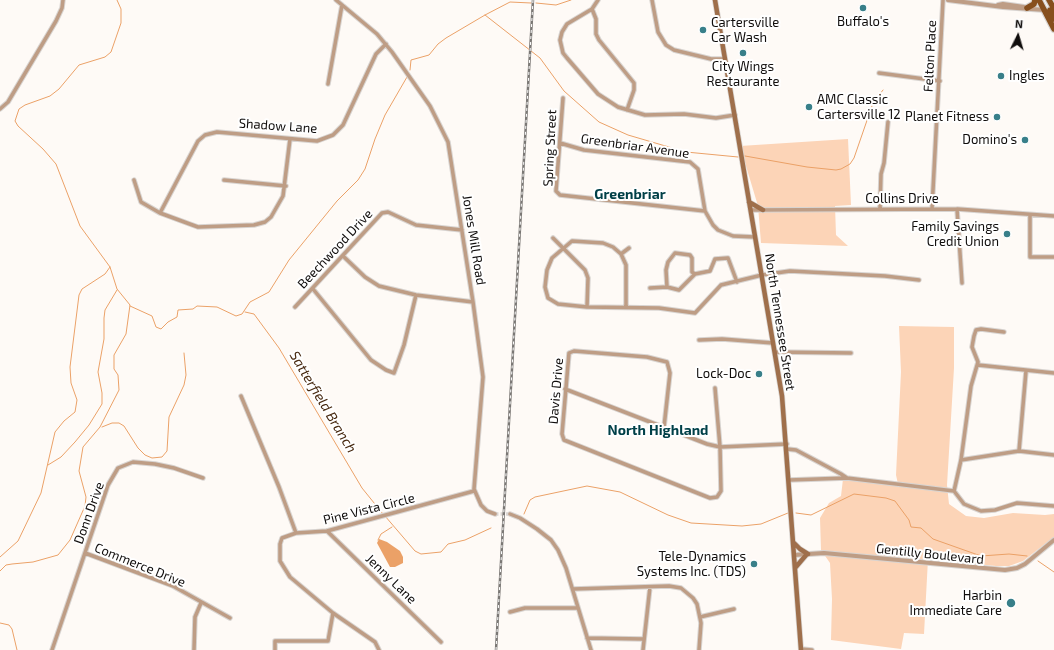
<!DOCTYPE html>
<style>
body{margin:0}
#map{position:relative;width:1054px;height:650px;overflow:hidden;background:#fefaf6;font-family:"Exo 2",sans-serif}
canvas{display:block}
.north{position:absolute;left:998px;top:16px;width:40px;height:40px;-webkit-text-stroke:3px #fff;paint-order:stroke;rotate:5deg;font-size:11px;font-weight:700;line-height:16px;text-align:center;color:#100d0c}
.north::after{content:'';display:block;margin:auto;width:14px;height:18px;background:#100d0c;clip-path:polygon(50% 0,100% 100%,50% 72%,0 100%)}
</style>
<div id="map">
<canvas width="1054" height="650"></canvas>
<div class="north">N</div>
</div>
<script>
const ctx = document.querySelector('canvas').getContext('2d');
ctx.lineJoin = 'round';
function fill(path, color) {
  ctx.fillStyle = color;
  ctx.fill(path, 'evenodd');
}
function shape(rows) {
  const path = new Path2D();
  for (const r of rows) {
    path.moveTo(r[0], r[1]);
    for (let i = 2; i < r.length; i += 2) path.lineTo(r[i], r[i + 1]);
  }
  return path;
}
function stroke(path, color, width, dash) {
  ctx.strokeStyle = color;
  ctx.lineWidth = width;
  ctx.lineCap = dash ? 'butt' : 'round';
  ctx.setLineDash(dash || []);
  ctx.stroke(path);
}
function write(font, color, halo, rows, align = 'center') {
  ctx.font = font + ' "Exo 2",sans-serif';
  ctx.lineWidth = 4;
  ctx.setLineDash([]);
  ctx.textBaseline = 'middle';
  ctx.strokeStyle = halo;
  ctx.fillStyle = color;
  for (const [text, x, y, turn = 0] of rows) {
    ctx.save();
    ctx.translate(x, y);
    ctx.rotate((+turn || 0) * Math.PI / 180);
    ctx.textAlign = isNaN(turn) ? turn : align;
    if (halo) ctx.strokeText(text, 0, 0);
    ctx.fillText(text, 0, 0);
    ctx.restore();
  }
}
fill(shape([
 [848,139,851,205,835,206,836,235,848,246,761,243,758,206,740,146],
 [899,326,954,327,954,368,947,485,949,504,966,516,984,518,1013,513,1045,515,1054,514,1054,537,1023,561,1009,566,996,566,928,559,924,634,904,633,901,649,831,640,832,599,830,563,821,550,820,518,829,503,841,496,843,479,898,484,896,475,901,372]
]), '#fcd4b7');
fill(shape([
 [379,539,387,542,400,551,403,557,403,563,395,567,390,567,377,543]
]), '#eba167');
stroke(shape([
 [536,3,556,5,571,0],
 [485,15,540,58,564,91,599,122,628,135,686,152,738,157],
 [410,70,411,60,429,55,438,44,446,38,485,15,510,2,531,3],
 [745,156,807,167,836,170,841,169,850,164,854,158,873,103,883,90],
 [130,306,152,316,156,327,161,329,168,322,177,317,178,310,193,309,197,306,217,307,236,316,242,314,250,302,269,292,289,260,337,201,358,180,365,169,375,139,385,115,407,77],
 [245,312,254,314,279,348,362,488,383,514],
 [102,427,112,423,119,423,124,426,138,448,145,455,152,458,162,457,167,451,169,417,184,385,186,375,184,353],
 [48,465,61,457,75,442,89,425,102,404,102,393,98,372,104,339,104,318,105,310,117,290],
 [796,513,811,515,854,494,886,498,895,501,909,520,911,527,921,528,933,539,981,556,1009,554,1027,556],
 [524,514,530,500,535,497,587,486,620,492,668,515,691,523,742,526,761,524,788,513],
 [385,516,415,551,421,554,441,552,448,544,465,540,491,528],
 [378,540,381,534,392,527],
 [0,557,18,541,41,493,55,432,64,421,75,412,77,400,71,383,70,367,79,295,82,289,105,274,110,267],
 [1038,561,1054,572],
 [0,571,6,565,12,564,33,562,58,555,70,540,85,506,86,497,79,471,83,447,100,427,119,390,118,375,114,369,114,355,126,334,130,305,117,289,110,267,80,226,56,164,43,149,18,126,15,121,19,109,25,105,50,96,59,89,79,65,105,57,111,52,121,23,121,9,117,0],
 [0,623,9,625,12,629,17,650]
]), '#eba167', 1);
stroke(shape([
 [495,514,510,514]
]), '#dad6d3', 3.5, [3.5, 2]);
const minor = shape([
 [336,0,377,34,392,52,430,106,448,142,473,302,483,377,474,489,481,505,487,511,495,514],
 [598,0,592,9,567,24,562,32,560,40,563,53,567,58,598,94,618,107,645,115,684,114,716,118,735,115],
 [652,0,658,32,666,45,674,50,711,59,725,59],
 [592,9,596,19,596,34,599,40,634,83,634,90,627,110],
 [879,73,940,81],
 [328,84,342,5],
 [563,98,556,191,560,195,705,211],
 [0,109,8,102,56,21,62,8,63,0],
 [560,143,584,150,690,162,698,169,705,211,713,225,718,230,733,236,755,237],
 [134,180,141,202,160,213,187,223,198,227,254,225,265,222,271,217,283,196,290,139],
 [224,180,286,186],
 [880,209,881,174,884,163,888,122],
 [932,209,943,0],
 [957,209,962,283],
 [751,210,957,209,1054,216],
 [160,213,198,141,205,135,217,132,317,141,333,135,343,125,376,54,386,44],
 [1030,216,1030,257,1054,257],
 [553,238,585,270,588,278,587,307],
 [621,254,629,248],
 [343,256,365,277,379,286,416,295,473,302],
 [695,274,679,290,667,287,666,270,668,262,675,253,690,255,692,258,692,272,695,274,710,271,715,259,728,258,737,282],
 [650,288,667,287],
 [313,289,371,360,386,370,394,373,404,345,416,295],
 [295,307,382,213,388,212,416,225,462,230],
 [626,307,626,265,621,254,613,247,603,243,572,241,552,258,547,270,545,287,548,298,558,304,587,307,659,308,695,313,721,285,762,275,790,271,885,276,919,280],
 [1004,332,981,329,976,330,974,336,972,347,978,362,971,386,961,460,954,491,964,504,981,511,995,510,1017,503,1054,506],
 [699,340,722,339,773,343],
 [775,352,851,353],
 [978,365,1054,373],
 [565,389,707,444,720,447,787,444],
 [241,396,279,487,296,533],
 [664,427,670,373,667,362,647,357,574,351,569,353,562,434,564,440,710,498,717,497,721,491,720,447,715,388],
 [787,449,796,450,841,474,847,478],
 [1019,451,1026,371],
 [961,460,1019,451,1054,455],
 [789,480,847,478,954,491],
 [510,514,520,518,537,529,551,540,558,550,566,568,591,650],
 [327,531,441,642],
 [85,553,173,586,230,618],
 [573,589,669,586,681,588,693,598,697,604,701,623,699,650],
 [510,612,525,608,578,608],
 [700,617,734,609],
 [587,638,643,639],
 [801,649,812,650],
 [52,650,108,485,118,468,133,462,155,464,174,468,203,478],
 [194,650,195,617,201,603],
 [275,650,275,641,328,641,333,613],
 [379,650,375,642,333,613,290,577,280,561,280,544,282,538,296,533,327,531,474,491],
 [643,650,650,587]
]);
const tertiary = shape([
 [948,0,1003,7,1045,10],
 [998,5,1003,4,1024,7],
 [794,555,824,553,1005,570,1017,568,1025,564,1054,540]
]);
const secondary = shape([
 [715,0,782,396,801,650],
 [749,202,763,210],
 [793,542,800,549,808,554],
 [795,568,807,554]
]);
const primary = shape([
 [1039,0,1054,29],
 [1049,0,1054,9],
 [1027,8,1034,4,1035,0],
 [1050,10,1054,19]
]);
stroke(minor, '#d8d4d1', 5.5);
stroke(tertiary, '#d8d4d1', 6);
stroke(secondary, '#d8d4d1', 6);
stroke(primary, '#d8d4d1', 8);
stroke(minor, '#be9d85', 3.5);
stroke(tertiary, '#be9d85', 4);
stroke(secondary, '#9f6f4b', 4.5);
stroke(primary, '#874f1d', 5.5);
const rail = shape([
 [496,650,533,0]
]);
stroke(rail, '#7a7774', 2.5);
stroke(rail, '#fff', 1, [3]);
for (const [x, y, r, color] of [
 [863,8,4,"#387f89"],
 [703,30,4,"#387f89"],
 [743,53,4,"#387f89"],
 [1001,76,4,"#387f89"],
 [809,107,4,"#387f89"],
 [997,117,4,"#387f89"],
 [1025,140,4,"#387f89"],
 [1007,234,4,"#387f89"],
 [759,374,4,"#387f89"],
 [754,564,4,"#387f89"],
 [1011,603,5,"#387f89"]
]) {
  const dot = new Path2D();
  dot.arc(x, y, r, 0, 2 * Math.PI);
  ctx.fillStyle = color;
  ctx.fill(dot);
  stroke(dot, '#fff', 1.5);
}
write('13px', '#100d0c', '#fff', [
 ["Buffalo's",863,22,"center"],
 ["Cartersville",711,23,"left"],
 ["Car Wash",711,38,"left"],
 ["City Wings",743,67,"center"],
 ["Restaurante",743,82,"center"],
 ["Ingles",1009,76,"left"],
 ["AMC Classic",817,100,"left"],
 ["Cartersville 12",817,115,"left"],
 ["Planet Fitness",989,117],
 ["Domino's",1017,140],
 ["Family Savings",999,227],
 ["Credit Union",999,242],
 ["Lock-Doc",751,374],
 ["Tele-Dynamics",746,557],
 ["Systems Inc. (TDS)",746,572],
 ["Harbin",1002,596],
 ["Immediate Care",1002,611]
], 'right');
write('13px', '#100d0c', '#fff', [
 ["Felton Place",930,56,-87],
 ["Shadow Lane",278,126,4],
 ["Greenbriar Avenue",635,146,8],
 ["Spring Street",550,148,-87],
 ["Collins Drive",902,199],
 ["Jones Mill Road",474,240,81],
 ["Beechwood Drive",335,249,-47],
 ["North Tennessee Street",780,322,81],
 ["Davis Drive",556,391,-85],
 ["Pine Vista Circle",369,509,-14],
 ["Donn Drive",89,513,-70],
 ["Gentilly Boulevard",930,554,6],
 ["Commerce Drive",140,565,22],
 ["Jenny Lane",391,579,44]
]);
write('bold 14px', '#004048', '#fff', [
 ["Greenbriar",630,194],
 ["North Highland",658,430]
]);
write('italic 14px', '#46280f', '#fff', [
 ["Satterfield Branch",323,402,59]
]);
</script>
